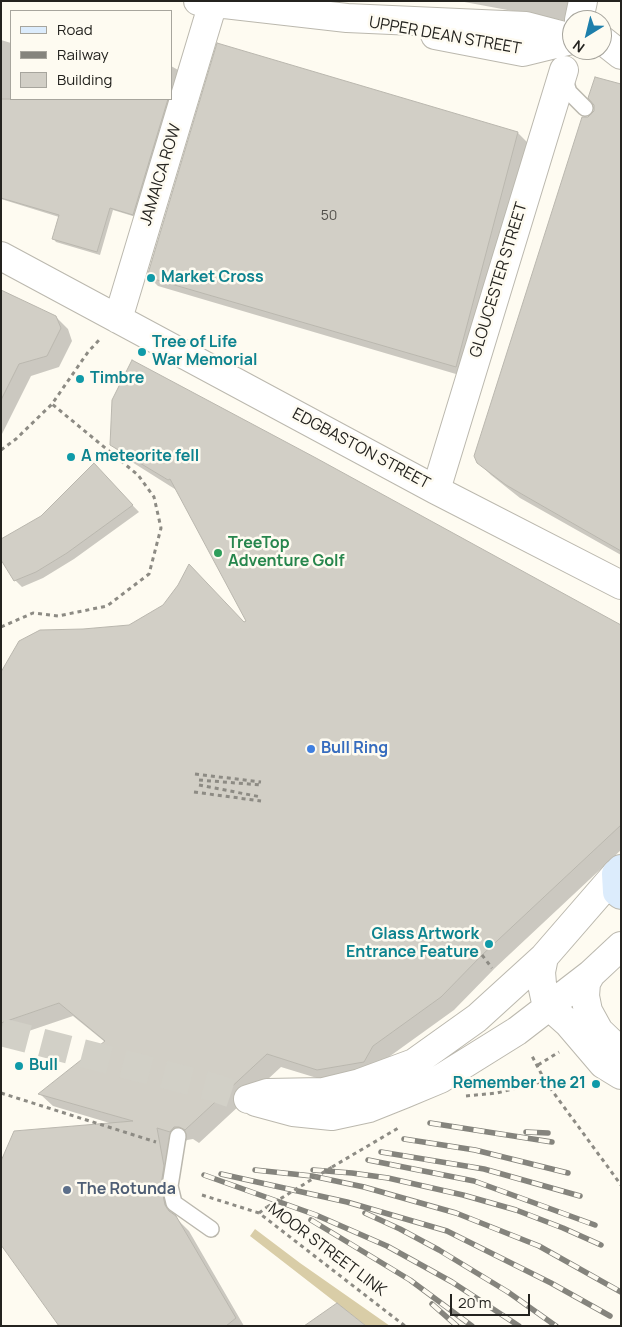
<!DOCTYPE html>
<style>
body{margin:0}
#map{position:relative;width:622px;height:1327px;overflow:hidden;background:#fefbf1;font-family:Manrope,sans-serif}
canvas{display:block}
.frame{position:absolute;inset:0;border:2px solid #24231f;pointer-events:none}
.legend{position:absolute;left:10px;top:10px;width:162px;height:90px;box-sizing:border-box;background:#fefbf1;border:1px solid #a7a59d;margin:0;padding:6px 9px;list-style:none;font-size:15px;color:#24231f}
.legend li{display:flex;align-items:center;gap:10px;height:25px}
.legend b{width:25px;border:1px solid #a7a59d}
.north{position:absolute;left:562px;top:10px;width:50px;height:50px;box-sizing:border-box;background:#fefbf1;border:1px solid #a7a59d;border-radius:50%;rotate:216deg;font-size:14px;font-weight:700;line-height:20px;text-align:center;color:#24231f}
.north::after{content:'';display:block;margin:auto;width:18px;height:22px;background:#1e7fab;clip-path:polygon(50% 0,100% 100%,50% 72%,0 100%)}
.scale{position:absolute;left:450px;top:1294px;width:80px;height:22px;box-sizing:border-box;border:2px solid #24231f;border-top:0;padding-left:6px;font-size:15px;line-height:18px;white-space:nowrap;color:#24231f;-webkit-text-stroke:4px #fefbf1;paint-order:stroke}
</style>
<div id="map">
<canvas width="622" height="1327"></canvas>
<div class="frame"></div>
<ul class="legend">
<li><b style="height:6px;background:#dcecfc"></b>Road</li>
<li><b style="height:6px;background:#85847d"></b>Railway</li>
<li><b style="height:14px;background:#d2cfc6"></b>Building</li>
</ul>
<div class="north">N</div>
<div class="scale">20 m</div>
</div>
<script>
const ctx = document.querySelector('canvas').getContext('2d');
ctx.lineJoin = 'round';
function fill(path, color) {
  ctx.fillStyle = color;
  ctx.fill(path, 'evenodd');
}
function shape(rows) {
  const path = new Path2D();
  for (const r of rows) {
    path.moveTo(r[0], r[1]);
    for (let i = 2; i < r.length; i += 2) path.lineTo(r[i], r[i + 1]);
  }
  return path;
}
function stroke(path, color, width, dash) {
  ctx.strokeStyle = color;
  ctx.lineWidth = width;
  ctx.lineCap = dash ? 'butt' : 'round';
  ctx.setLineDash(dash || []);
  ctx.stroke(path);
}
function write(font, color, halo, rows, align = 'center') {
  ctx.font = font + ' Manrope,sans-serif';
  ctx.lineWidth = 5;
  ctx.setLineDash([]);
  ctx.textBaseline = 'middle';
  ctx.strokeStyle = halo;
  ctx.fillStyle = color;
  for (const [text, x, y, turn = 0] of rows) {
    ctx.save();
    ctx.translate(x, y);
    ctx.rotate((+turn || 0) * Math.PI / 180);
    ctx.textAlign = isNaN(turn) ? turn : align;
    if (halo) ctx.strokeText(text, 0, 0);
    ctx.fillText(text, 0, 0);
    ctx.restore();
  }
}
fill(shape([
 [255,1229,300,1263,390,1326,366,1326,250,1236]
]), '#d9cda7');
fill(shape([
 [459,1,577,1,572,22],
 [1,40,11,43,11,99,171,99,171,66,180,71,136,217,113,210,100,255,56,242,53,238,59,217,1,199],
 [621,86,621,555,520,498,491,475,478,462,588,118],
 [518,133,528,143,466,377,158,286,148,276],
 [1,291,56,317,68,329,72,341,59,367,31,376,1,436],
 [111,444,621,626,621,850,495,968,454,1010,386,1059,330,1082,281,1067,199,1143,193,1139,187,1140,183,1144,169,1140,176,1180,173,1199,177,1219,189,1231,244,1326,61,1326,113,1124,53,1106,40,1094,105,1042,73,1016,17,1035,1,1035,1,676,244,623,247,621,178,491,124,457],
 [94,465,139,512,74,559,43,578,22,587,15,580,41,517]
]), '#0003');
const building = shape([
 [217,43,518,132,456,367,147,277,217,43],
 [595,77,621,84,621,551,506,485,477,463,474,456,582,117,588,117,594,111,594,105,588,98,595,77],
 [1,99,168,99,133,215,110,208,97,252,52,239,59,215,1,198,1,99],
 [1,290,56,316,61,328,47,356,19,364,1,400,1,290],
 [132,360,316,458,621,625,621,825,482,955,441,997,373,1046,364,1062,317,1070,267,1054,185,1130,179,1127,174,1127,170,1132,157,1128,164,1166,161,1185,165,1205,169,1211,176,1216,236,1318,226,1326,59,1326,1,1245,1,1161,14,1131,133,1121,38,1094,105,1041,59,1003,1,1023,1,672,19,641,40,630,83,629,129,625,163,605,178,585,189,564,244,622,246,621,170,479,168,480,110,445,112,400,132,360],
 [94,463,133,505,67,553,36,572,14,581,1,560,1,539,41,516,94,463],
 [337,1303,366,1326,304,1326,337,1303]
]);
fill(building, '#d2cfc6');
stroke(building, '#bab7ae', 1);
stroke(shape([
 [1,1032,209,1086,248,1099]
]), '#d2d0c7', 28, [28, 14]);
const lane = shape([
 [564,77,569,92,585,108],
 [178,1136,170,1186,174,1203,211,1229]
]);
const street = shape([
 [198,1,347,18,526,26,572,38],
 [579,20,583,1],
 [435,35,523,52,572,40],
 [602,40,621,55],
 [1,256,436,490,621,585],
 [118,319,213,3],
 [436,490,564,70],
 [544,957,541,972,542,984,545,998,550,1007,568,1023,603,1064,621,1075],
 [591,974,586,983,585,996,588,1011,599,1031,621,1052],
 [248,1099,267,1093,323,1092,360,1083,414,1063,477,1018,544,957,616,874],
 [256,1102,293,1112,332,1116,369,1108,404,1094,440,1079,517,1031,591,974,621,946]
]);
const secondary = shape([
 [621,869,616,874,617,892,621,895]
]);
stroke(lane, '#bbb8ae', 18);
stroke(street, '#bbb8ae', 30);
stroke(secondary, '#bbb8ae', 30);
stroke(shape([
 [1,450,16,439,52,404,88,352,100,339],
 [1,627,33,613,58,616,107,606,149,574,161,528,154,497,138,475,52,404],
 [195,774,261,782],
 [199,780,261,785],
 [199,785,261,797],
 [194,792,261,801],
 [482,955,492,968],
 [538,1065,559,1052],
 [545,1081,621,1185],
 [1,1093,156,1142],
 [466,1096,497,1093,545,1081,531,1054],
 [332,1167,400,1127],
 [202,1195,259,1213,405,1326],
 [259,1213,267,1207]
]), '#8d8b84', 3, [4, 4]);
stroke(lane, '#fff', 15);
stroke(street, '#fff', 28);
stroke(secondary, '#dcecfc', 28);
const rail = shape([
 [430,1123,552,1142],
 [526,1132,548,1133],
 [404,1139,475,1150,568,1173],
 [381,1152,484,1169,580,1196],
 [368,1160,474,1181,595,1225],
 [255,1170,312,1176,364,1187,456,1213,539,1246,621,1292],
 [313,1170,352,1173,388,1178,463,1195,516,1210,563,1228,601,1245],
 [221,1174,347,1202,447,1231,551,1283,610,1316],
 [204,1175,316,1215,387,1246,452,1282,519,1326],
 [365,1213,400,1229,439,1250,508,1292,556,1326],
 [311,1220,410,1280,472,1326],
 [432,1304,457,1326]
]);
stroke(rail, '#85847d', 5.5);
stroke(rail, '#fefbf1', 4, [11]);
stroke(shape([
 [267,1207,332,1167]
]), '#8d8b84', 3, [4, 4]);
for (const [x, y, r, color] of [
 [151,278,5,"#0f9aa8"],
 [142,352,5,"#0f9aa8"],
 [80,379,5,"#0f9aa8"],
 [71,457,5,"#0f9aa8"],
 [218,553,5,"#2e9e5b"],
 [311,749,5,"#3f7fe0"],
 [489,944,5,"#0f9aa8"],
 [19,1066,5,"#0f9aa8"],
 [596,1084,5,"#0f9aa8"],
 [67,1190,5,"#5c6f8a"]
]) {
  const dot = new Path2D();
  dot.arc(x, y, r, 0, 2 * Math.PI);
  ctx.fillStyle = color;
  ctx.fill(dot);
  stroke(dot, '#fefbf1', 2);
}
write('14px', '#504e49', null, [
 ["50",329,216]
]);
write('16px', '#24231f', '#fefbf1', [
 ["UPPER DEAN STREET",445,36,10],
 ["JAMAICA ROW",161,175,-73],
 ["GLOUCESTER STREET",499,280,-73],
 ["EDGBASTON STREET",361,449,28],
 ["MOOR STREET LINK",327,1250,37]
]);
write('bold 16px', '#0d838f', '#fefbf1', [
 ["Market Cross",161,278],
 ["Tree of Life",152,343],
 ["War Memorial",152,361],
 ["Timbre",90,379],
 ["A meteorite fell",81,457],
 ["Glass Artwork",479,935,"right"],
 ["Entrance Feature",479,953,"right"],
 ["Bull",29,1066],
 ["Remember the 21",586,1084,"right"]
], 'left');
write('bold 16px', '#27864d', '#fefbf1', [
 ["TreeTop",228,544],
 ["Adventure Golf",228,562]
], 'left');
write('bold 16px', '#366cbe', '#fefbf1', [
 ["Bull Ring",321,749]
], 'left');
write('bold 16px', '#4e5e75', '#fefbf1', [
 ["The Rotunda",77,1190]
], 'left');
</script>
